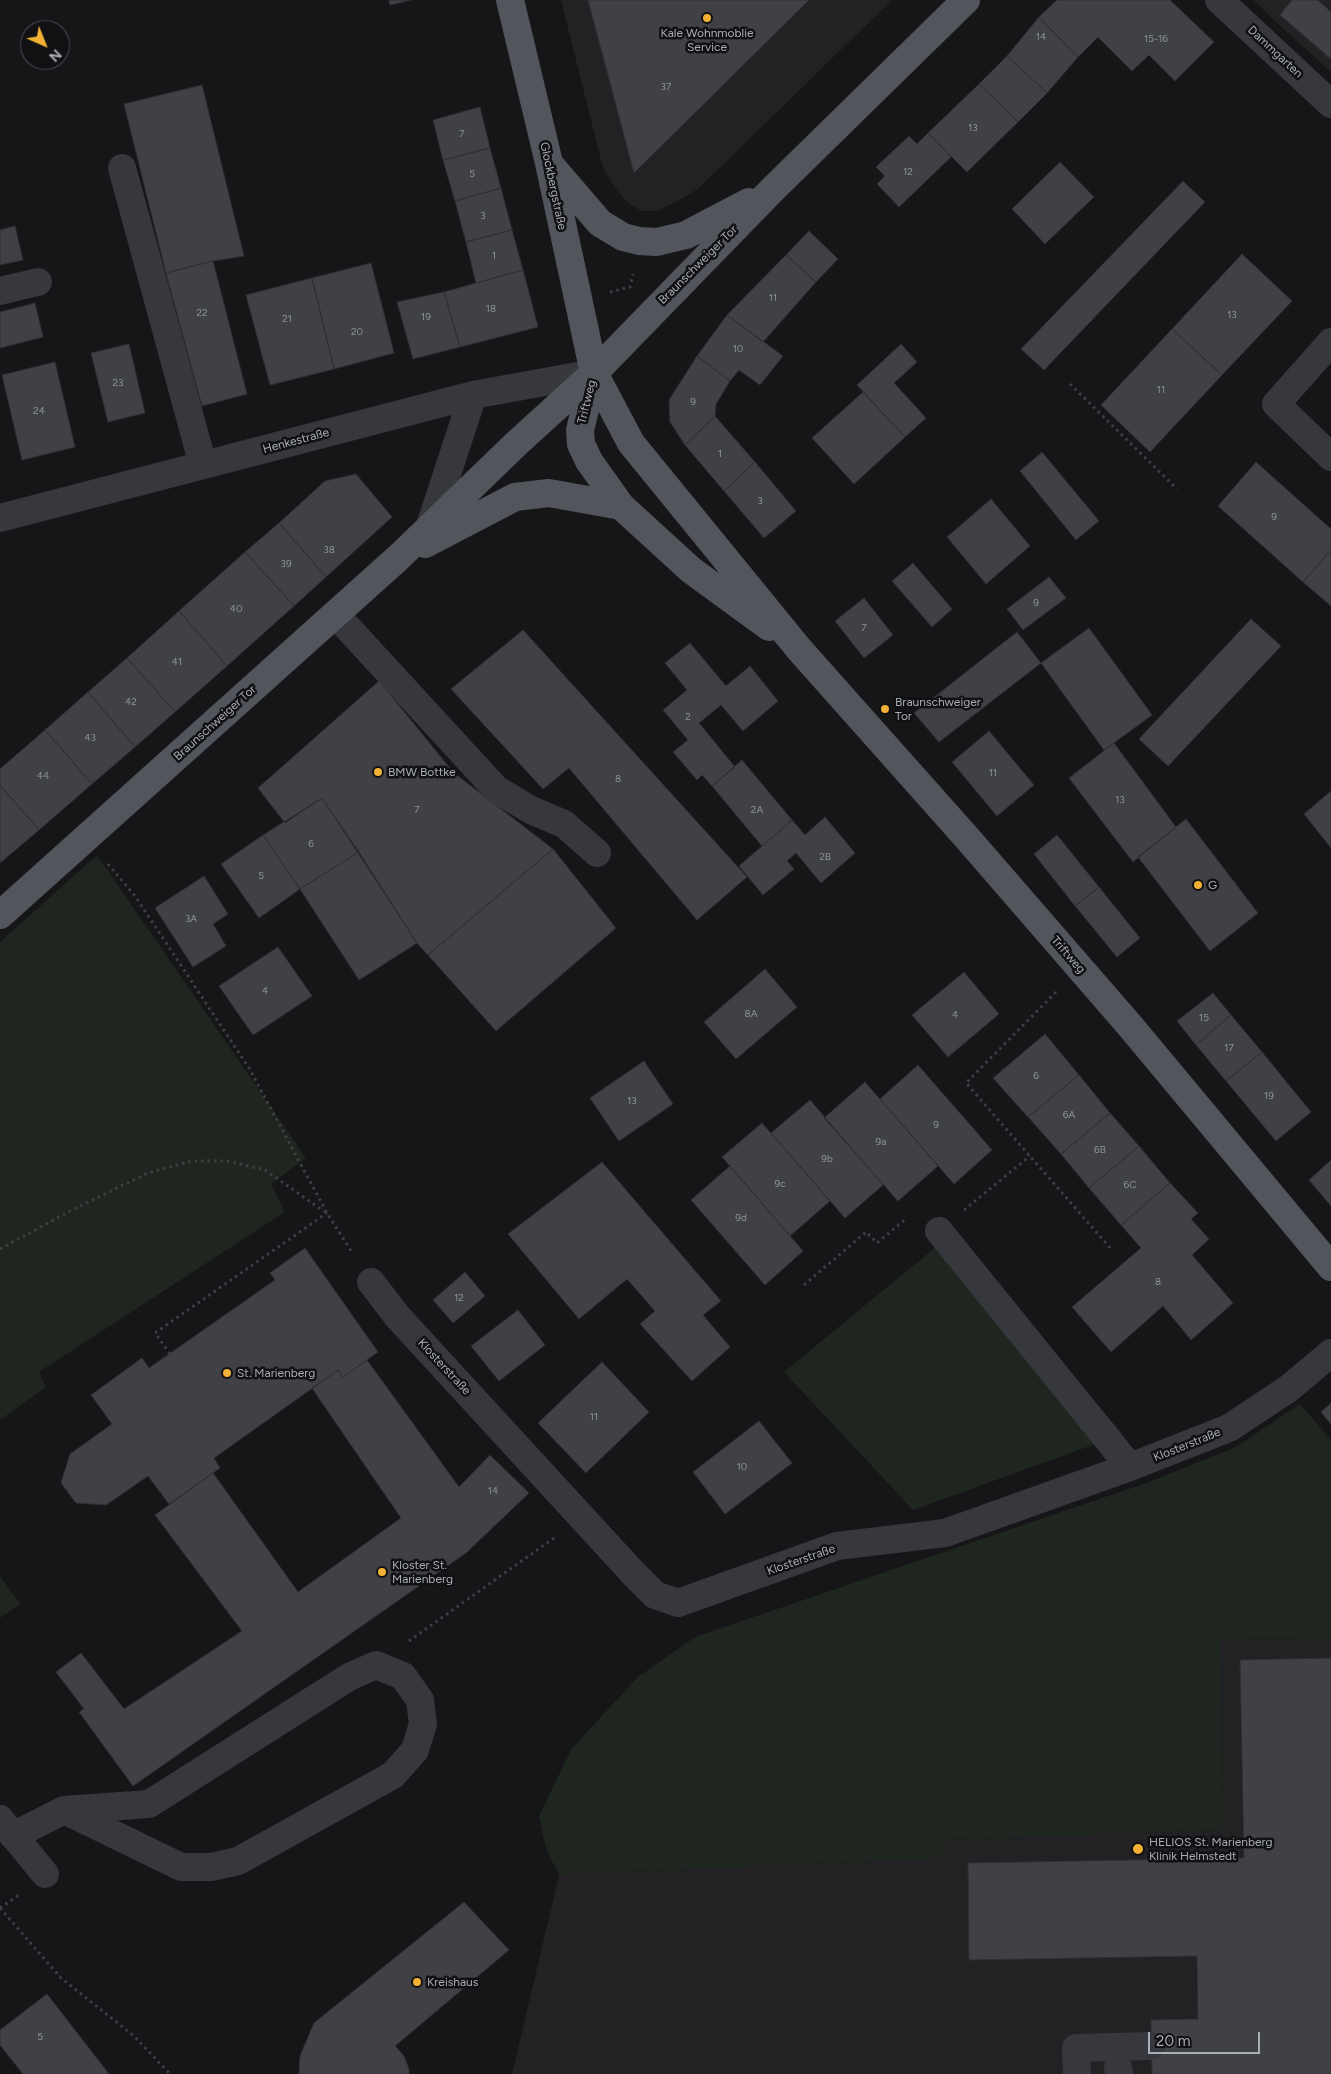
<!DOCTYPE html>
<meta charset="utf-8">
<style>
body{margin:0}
#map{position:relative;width:1331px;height:2074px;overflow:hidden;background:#161618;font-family:Figtree,sans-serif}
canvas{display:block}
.north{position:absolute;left:20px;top:20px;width:50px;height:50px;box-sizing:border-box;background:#111113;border:1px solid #4d4f55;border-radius:50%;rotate:136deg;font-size:14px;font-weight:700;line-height:20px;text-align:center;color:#a8adb8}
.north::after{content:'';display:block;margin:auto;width:18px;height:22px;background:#f2b134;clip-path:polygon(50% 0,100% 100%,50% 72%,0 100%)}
.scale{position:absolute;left:1148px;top:2032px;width:112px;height:22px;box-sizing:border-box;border:2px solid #a8adb8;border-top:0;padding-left:6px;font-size:15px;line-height:18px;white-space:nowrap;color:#a8adb8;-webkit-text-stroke:4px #111113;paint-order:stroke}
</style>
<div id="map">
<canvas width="1331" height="2074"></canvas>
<div class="north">N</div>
<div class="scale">20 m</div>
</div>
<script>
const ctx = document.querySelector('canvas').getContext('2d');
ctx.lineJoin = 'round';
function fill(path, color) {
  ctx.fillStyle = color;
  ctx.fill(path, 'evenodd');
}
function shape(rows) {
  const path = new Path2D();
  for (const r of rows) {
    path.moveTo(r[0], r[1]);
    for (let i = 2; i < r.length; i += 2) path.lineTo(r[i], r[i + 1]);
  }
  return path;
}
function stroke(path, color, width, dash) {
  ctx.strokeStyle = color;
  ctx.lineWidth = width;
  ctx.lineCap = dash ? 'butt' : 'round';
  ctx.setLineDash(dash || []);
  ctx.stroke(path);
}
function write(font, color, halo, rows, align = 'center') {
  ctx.font = font + ' Figtree,sans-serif';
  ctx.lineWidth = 5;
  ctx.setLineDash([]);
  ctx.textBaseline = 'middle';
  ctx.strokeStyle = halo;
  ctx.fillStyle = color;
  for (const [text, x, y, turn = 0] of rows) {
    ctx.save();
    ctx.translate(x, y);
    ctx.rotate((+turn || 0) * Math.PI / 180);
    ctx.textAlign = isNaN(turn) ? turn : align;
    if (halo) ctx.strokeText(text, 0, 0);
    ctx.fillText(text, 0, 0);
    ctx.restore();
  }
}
fill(shape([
 [561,0,892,0,698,189,676,202,657,211,642,211,629,204,616,189,603,168],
 [1253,0,1331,0,1331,72,1274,20],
 [1221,1639,1331,1640,1331,2074,512,2074,559,1875,945,1858,946,1840,1222,1830]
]), '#222225');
fill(shape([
 [97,855,306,1158,271,1184,285,1212,39,1372,46,1387,0,1420,0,942],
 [948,1237,1123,1434,913,1510,784,1372],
 [1300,1404,1331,1440,1331,1640,1221,1639,1222,1830,946,1840,945,1858,559,1875,546,1849,539,1816,572,1748,638,1677,695,1637,1149,1482,1236,1447],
 [0,1576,20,1604,0,1618]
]), '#1e261f');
const building = shape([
 [389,0,411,0,390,5,389,0],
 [588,0,809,0,634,173,588,0],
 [1057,0,1170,0,1214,42,1175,81,1149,55,1132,71,1098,37,1078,57,1039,17,1057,0],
 [1292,0,1318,0,1331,12,1331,59,1280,15,1292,0],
 [1039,17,1078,57,1047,93,1007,56,1039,17],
 [1007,56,1047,93,1018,122,979,84,1007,56],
 [979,84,1018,122,967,172,928,133,979,84],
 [202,85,244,256,213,261,166,273,124,104,202,85],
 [480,107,490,148,443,160,433,120,480,107],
 [928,133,951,157,899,207,877,184,885,176,876,167,909,136,917,144,928,133],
 [490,148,501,188,455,201,443,160,490,148],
 [1060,162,1094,197,1045,244,1012,209,1060,162],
 [1183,181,1205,202,1044,370,1021,349,1183,181],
 [501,188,512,230,466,242,455,201,501,188],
 [15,226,23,260,0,265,0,230,15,226],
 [512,230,523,270,476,283,466,242,512,230],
 [809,231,838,259,816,282,786,255,809,231],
 [1242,254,1292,301,1222,375,1172,329,1242,254],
 [786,255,816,282,763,342,727,315,786,255],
 [213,261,247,394,202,406,166,273,213,261],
 [371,263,394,353,334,369,312,278,371,263],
 [523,270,538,327,460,347,444,292,523,270],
 [312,278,334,369,270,385,246,295,312,278],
 [444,292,460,347,413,359,397,302,444,292],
 [35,303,43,337,0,348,0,312,35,303],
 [727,315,783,356,760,385,739,370,730,381,697,356,727,315],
 [1172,329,1222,375,1150,452,1101,405,1172,329],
 [129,344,145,413,108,422,91,353,129,344],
 [901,344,917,362,894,383,926,418,905,437,857,385,901,344],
 [697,356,730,381,716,404,715,416,685,445,670,422,669,400,697,356],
 [55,362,75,447,22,460,2,375,55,362],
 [863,392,905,437,854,484,812,438,863,392],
 [715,416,755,462,724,491,685,445,715,416],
 [1042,452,1099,521,1076,540,1020,471,1042,452],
 [755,462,796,511,764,538,724,491,755,462],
 [1256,462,1331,529,1331,550,1303,582,1218,506,1256,462],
 [356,474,392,517,326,577,279,523,325,481,356,474],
 [991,499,1030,546,986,584,947,537,991,499],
 [279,523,326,577,294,606,245,552,279,523],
 [1331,550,1331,606,1303,582,1331,550],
 [245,552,294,606,227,666,179,611,245,552],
 [913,563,952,609,932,627,892,581,913,563],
 [1049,577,1066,598,1023,630,1007,609,1049,577],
 [864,598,893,635,864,658,835,621,864,598],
 [179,611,227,666,175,712,127,658,179,611],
 [1251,619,1281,646,1168,766,1139,739,1251,619],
 [1089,628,1152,715,1104,750,1041,663,1089,628],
 [523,630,747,877,697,920,569,768,543,789,451,689,523,630],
 [1017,632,1041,663,939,742,914,713,1017,632],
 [690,643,726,686,750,666,778,701,743,731,721,705,699,723,735,767,712,786,702,775,697,780,673,752,688,740,663,710,687,690,665,663,690,643],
 [127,658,175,712,135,747,88,692,127,658],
 [379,681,454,773,553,849,428,955,417,943,322,798,285,823,258,788,379,681],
 [88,692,135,747,92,784,45,730,88,692],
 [45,730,92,784,39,830,0,785,0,769,45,730],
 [989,731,1034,785,997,816,952,762,989,731],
 [1114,743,1176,827,1133,862,1069,778,1114,743],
 [742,760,792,820,762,846,712,786,742,760],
 [0,785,39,830,0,863,0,785],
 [1331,791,1331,848,1304,814,1331,791],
 [322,798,359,852,300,889,263,835,322,798],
 [825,817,855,853,821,883,796,853,787,861,794,869,763,895,739,866,792,820,805,835,825,817],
 [1186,819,1258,913,1210,951,1138,857,1186,819],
 [263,835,300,889,259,918,221,864,263,835],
 [1057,835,1099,887,1075,906,1034,854,1057,835],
 [553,849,616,928,496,1031,428,955,553,849],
 [359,852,417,943,359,980,300,889,359,852],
 [204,876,228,914,213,924,226,946,193,967,155,908,204,876],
 [1099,887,1140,938,1117,957,1075,906,1099,887],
 [278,947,312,996,253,1035,219,986,278,947],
 [765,969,797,1007,736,1059,704,1022,765,969],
 [964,972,999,1014,948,1057,912,1015,964,972],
 [1213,993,1231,1015,1196,1045,1177,1021,1213,993],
 [1231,1015,1262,1052,1226,1081,1196,1045,1231,1015],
 [1045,1034,1079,1075,1028,1117,993,1078,1045,1034],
 [1262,1052,1311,1112,1276,1141,1226,1081,1262,1052],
 [644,1061,673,1104,619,1141,590,1098,644,1061],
 [918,1065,992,1150,954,1184,880,1099,918,1065],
 [1079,1075,1110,1113,1061,1154,1028,1117,1079,1075],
 [865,1082,938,1166,898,1201,824,1118,865,1082],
 [810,1100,883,1185,845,1218,771,1133,810,1100],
 [1110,1113,1139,1146,1089,1188,1061,1154,1110,1113],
 [762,1123,830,1201,790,1236,722,1157,762,1123],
 [1139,1146,1170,1183,1121,1225,1089,1188,1139,1146],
 [1331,1160,1331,1206,1309,1180,1331,1160],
 [602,1162,721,1301,703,1315,730,1347,692,1381,640,1324,655,1311,627,1279,579,1319,508,1234,602,1162],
 [730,1166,803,1251,765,1285,691,1200,730,1166],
 [1170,1183,1198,1213,1191,1219,1209,1239,1192,1255,1233,1303,1191,1340,1163,1306,1111,1352,1072,1307,1141,1248,1121,1225,1170,1183],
 [305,1248,378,1352,343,1377,338,1370,214,1458,220,1468,169,1504,148,1476,106,1505,76,1503,61,1483,70,1454,112,1424,91,1395,142,1358,149,1368,275,1280,270,1273,305,1248],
 [465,1272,485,1296,453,1323,433,1300,465,1272],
 [518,1310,545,1345,499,1381,471,1346,518,1310],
 [367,1360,459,1487,490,1455,529,1493,466,1553,133,1786,79,1712,84,1709,56,1672,81,1653,124,1709,242,1631,155,1515,213,1473,298,1592,401,1518,312,1388,338,1370,343,1377,367,1360],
 [602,1362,649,1412,586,1473,538,1423,602,1362],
 [1331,1403,1331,1424,1321,1412,1331,1403],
 [759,1421,792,1463,725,1514,693,1472,759,1421],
 [1331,1658,1331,2074,1152,2074,1151,2020,1198,2019,1197,1956,969,1960,968,1863,1244,1858,1240,1660,1331,1658],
 [464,1902,509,1950,395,2046,404,2056,409,2069,409,2074,299,2074,300,2056,314,2023,464,1902],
 [47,1994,109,2074,23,2074,0,2045,0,2030,47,1994]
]);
fill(building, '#404145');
stroke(building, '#303034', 1);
stroke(shape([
 [610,292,630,287,633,274],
 [1070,384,1177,489],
 [108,864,135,896,249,1068,327,1213,353,1254],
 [1056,992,966,1083,1112,1250],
 [964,1210,1030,1156],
 [0,1249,74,1209,148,1173,192,1161,227,1161,265,1170,325,1212],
 [804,1285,866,1232,877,1243,907,1218],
 [170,1354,155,1333,327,1213],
 [409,1641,554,1538],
 [0,1908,61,1978,134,2036,170,2074],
 [0,1908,19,1895]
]), '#3d3f44', 3, [2.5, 4]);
stroke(shape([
 [1219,0,1331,104],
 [122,168,203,465],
 [0,291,38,282],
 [1331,342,1276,404,1331,457],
 [0,518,473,395,594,373],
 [429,529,473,395],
 [336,615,496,789,531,810,564,824,597,853],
 [939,1231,1130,1467],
 [371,1282,397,1316,633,1573,655,1595,678,1603,837,1546,945,1533,1130,1467,1229,1428,1288,1389,1331,1353],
 [0,1819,45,1874],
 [13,1836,64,1810,181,1867,211,1867,238,1861,393,1775,415,1750,423,1724,420,1700,403,1676,376,1665,349,1677,149,1804,64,1810],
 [1118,2067,1119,2074],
 [1077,2074,1076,2048,1151,2046]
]), '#37383d', 28);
stroke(shape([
 [510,0,549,163,594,373,631,443,799,649,968,839,1131,1027,1331,1267],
 [551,166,600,223,623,237,639,241,657,242,686,235,749,202],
 [594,373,580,430,581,444,589,461,621,506,691,570,769,627],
 [425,544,515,497,549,493,621,506],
 [0,915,399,557,517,443,594,373,773,189,966,0]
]), '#53555c', 28);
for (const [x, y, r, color] of [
 [707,18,5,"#f2b134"],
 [885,709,5,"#f2b134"],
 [378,772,5,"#f2b134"],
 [1198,885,5,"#f2b134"],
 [227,1373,5,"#f2b134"],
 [382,1572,5,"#f2b134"],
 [1138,1849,6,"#f2b134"],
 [417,1982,5,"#f2b134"]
]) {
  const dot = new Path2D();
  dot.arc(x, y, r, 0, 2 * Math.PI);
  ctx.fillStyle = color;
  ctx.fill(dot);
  stroke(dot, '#111113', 2);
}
write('10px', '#8e929b', null, [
 ["14",1041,37],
 ["15-16",1156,39],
 ["37",666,87],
 ["13",973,128],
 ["7",462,134],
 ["12",908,172],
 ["5",472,174],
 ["3",483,216],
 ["1",494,256],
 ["11",773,298],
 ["18",491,309],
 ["22",202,313],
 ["13",1232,315],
 ["19",426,317],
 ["21",287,319],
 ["20",357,332],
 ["10",738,349],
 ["23",118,383],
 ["11",1161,390],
 ["9",693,402],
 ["24",39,411],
 ["1",720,454],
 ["3",760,501],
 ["9",1274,517],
 ["38",329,550],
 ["39",286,564],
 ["9",1036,603],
 ["40",236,609],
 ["7",864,628],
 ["41",177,662],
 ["42",131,702],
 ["2",688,717],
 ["43",90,738],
 ["11",993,773],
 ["44",43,776],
 ["8",618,779],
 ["13",1120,800],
 ["7",417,810],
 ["2A",757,810],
 ["6",311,844],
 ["2B",825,857],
 ["5",261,876],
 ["3A",191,919],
 ["4",265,991],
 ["8A",751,1014],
 ["4",955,1015],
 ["15",1204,1018],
 ["17",1229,1048],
 ["6",1036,1076],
 ["19",1269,1096],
 ["13",632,1101],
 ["6A",1069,1115],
 ["9",936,1125],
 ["9a",881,1142],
 ["6B",1100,1150],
 ["9b",827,1159],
 ["9c",780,1184],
 ["6C",1130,1185],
 ["9d",741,1218],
 ["8",1158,1282],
 ["12",459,1298],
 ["11",594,1417],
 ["10",742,1467],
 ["14",493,1491],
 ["5",40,2037]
]);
write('12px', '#a8adb8', '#111113', [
 ["Kale Wohnmoblie",707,33,"center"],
 ["Service",707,47,"center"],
 ["Braunschweiger",895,702],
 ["Tor",895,716],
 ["BMW Bottke",388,772],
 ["G",1208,885],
 ["St. Marienberg",237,1373],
 ["Kloster St.",392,1565],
 ["Marienberg",392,1579],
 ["HELIOS St. Marienberg",1149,1842],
 ["Klinik Helmstedt",1149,1856],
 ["Kreishaus",427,1982]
], 'left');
write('12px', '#a8adb8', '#111113', [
 ["Dammgarten",1275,52,43],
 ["Glockbergstraße",553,186,78],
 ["Braunschweiger Tor",698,265,-45],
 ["Triftweg",587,402,-76],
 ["Henkestraße",296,441,-15],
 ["Braunschweiger Tor",215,723,-42],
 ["Triftweg",1068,955,49],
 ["Klosterstraße",444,1367,47],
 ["Klosterstraße",1187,1445,-22],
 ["Klosterstraße",801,1560,-19]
]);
</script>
